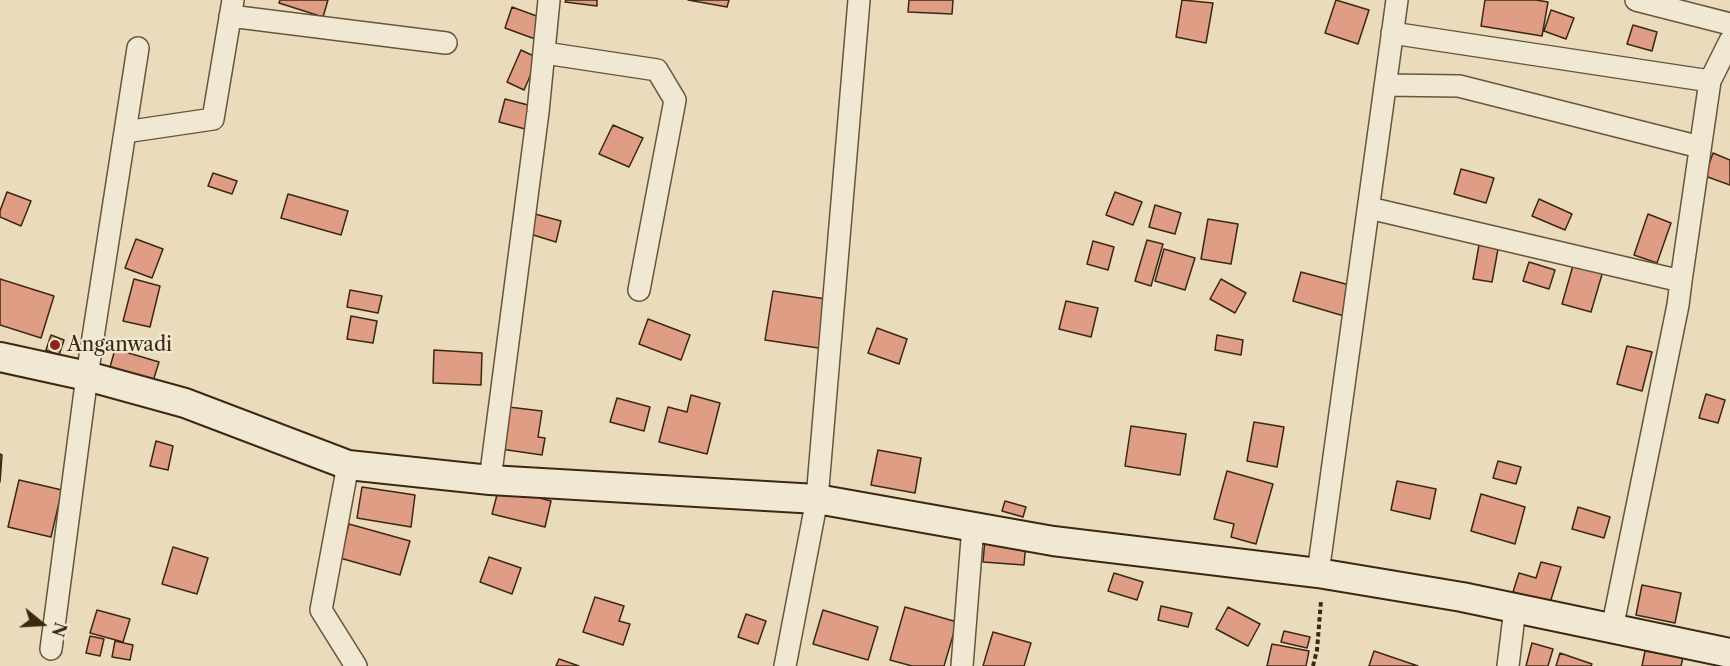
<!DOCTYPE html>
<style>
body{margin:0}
#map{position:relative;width:1730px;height:666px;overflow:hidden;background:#e9dbbb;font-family:"Libre Caslon Text",serif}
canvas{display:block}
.north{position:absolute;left:12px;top:594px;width:60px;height:60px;-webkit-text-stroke:4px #f1e8d3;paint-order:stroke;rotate:108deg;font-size:16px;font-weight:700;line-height:24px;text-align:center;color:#3c2812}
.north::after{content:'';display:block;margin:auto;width:21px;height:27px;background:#3c2812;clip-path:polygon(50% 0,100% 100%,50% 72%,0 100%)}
</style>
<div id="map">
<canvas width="1730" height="666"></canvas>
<div class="north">N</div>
</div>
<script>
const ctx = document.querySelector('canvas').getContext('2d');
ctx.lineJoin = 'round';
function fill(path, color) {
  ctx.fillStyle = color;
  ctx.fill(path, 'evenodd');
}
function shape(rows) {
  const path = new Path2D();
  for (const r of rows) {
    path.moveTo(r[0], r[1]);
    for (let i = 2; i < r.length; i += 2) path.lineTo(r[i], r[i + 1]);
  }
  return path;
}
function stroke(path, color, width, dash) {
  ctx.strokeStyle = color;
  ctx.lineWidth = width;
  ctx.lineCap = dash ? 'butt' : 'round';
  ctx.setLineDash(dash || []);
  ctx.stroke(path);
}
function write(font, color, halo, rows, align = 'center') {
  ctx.font = font + ' "Libre Caslon Text",serif';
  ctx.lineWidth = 4.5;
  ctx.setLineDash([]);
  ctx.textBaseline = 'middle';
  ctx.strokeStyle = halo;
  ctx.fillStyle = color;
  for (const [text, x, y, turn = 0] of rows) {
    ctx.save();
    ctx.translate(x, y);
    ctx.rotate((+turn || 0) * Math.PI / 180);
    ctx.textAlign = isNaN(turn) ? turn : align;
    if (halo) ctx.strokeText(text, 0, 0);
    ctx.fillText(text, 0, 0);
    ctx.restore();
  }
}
const building = shape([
 [280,0,328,0,323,17,279,3,280,0],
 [566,0,597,0,597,6,565,2,566,0],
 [688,0,729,0,727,7,688,0],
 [909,0,953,0,952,14,908,12,909,0],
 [1182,0,1213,3,1206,43,1176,37,1182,0],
 [1336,0,1369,10,1358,44,1325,33,1336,0],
 [1485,0,1536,0,1548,2,1542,36,1481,26,1485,0],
 [512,7,542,18,535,39,505,28,512,7],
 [1551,10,1574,18,1566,39,1544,31,1551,10],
 [1633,25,1657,32,1652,51,1627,44,1633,25],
 [521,50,538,58,524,90,507,82,521,50],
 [505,99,532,106,525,129,499,122,505,99],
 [613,125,643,138,629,167,599,154,613,125],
 [1713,153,1730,160,1730,185,1705,176,1713,153],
 [1461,169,1494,178,1486,203,1454,194,1461,169],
 [213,173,237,181,232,194,208,186,213,173],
 [7,192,31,201,21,226,0,217,0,211,7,192],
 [1115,192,1142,202,1133,225,1106,215,1115,192],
 [288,194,348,211,341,235,281,218,288,194],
 [1539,199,1572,214,1565,230,1532,216,1539,199],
 [1155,205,1181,213,1175,234,1149,227,1155,205],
 [535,214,561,221,556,242,530,234,535,214],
 [1648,214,1671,223,1657,263,1634,255,1648,214],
 [1208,219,1238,224,1231,264,1201,259,1208,219],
 [136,239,163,249,152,278,125,268,136,239],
 [1147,240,1163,244,1151,286,1135,281,1147,240],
 [1093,241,1114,247,1108,270,1087,264,1093,241],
 [1479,245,1498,249,1492,282,1473,279,1479,245],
 [1164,249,1195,258,1185,290,1155,281,1164,249],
 [1529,262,1555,270,1549,289,1523,281,1529,262],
 [1574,262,1603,271,1591,312,1562,304,1574,262],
 [1301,272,1353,286,1344,316,1293,301,1301,272],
 [0,279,54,296,41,338,0,325,0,279],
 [134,279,160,286,150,327,123,321,134,279],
 [1221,279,1246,293,1235,313,1210,299,1221,279],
 [350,290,382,296,378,313,347,307,350,290],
 [773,291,833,300,825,349,765,340,773,291],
 [1066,301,1098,308,1091,337,1059,329,1066,301],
 [351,316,377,321,373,343,347,339,351,316],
 [648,319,690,335,681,360,639,344,648,319],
 [877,328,907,339,899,364,868,353,877,328],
 [51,335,64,340,59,355,46,350,51,335],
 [1217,335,1243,340,1241,355,1215,350,1217,335],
 [1627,346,1652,352,1642,391,1617,384,1627,346],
 [115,349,159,362,150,391,107,378,115,349],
 [434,350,482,353,481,385,433,383,434,350],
 [1706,394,1725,400,1718,423,1699,418,1706,394],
 [691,395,720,403,707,454,659,442,668,407,687,412,691,395],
 [617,398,650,407,644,431,610,422,617,398],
 [500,406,542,411,538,437,545,438,542,455,494,448,500,406],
 [1254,422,1284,427,1277,467,1247,461,1254,422],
 [1131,426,1186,434,1180,475,1125,466,1131,426],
 [156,441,173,446,168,470,150,466,156,441],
 [878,450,921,458,915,493,871,485,878,450],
 [0,454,2,455,0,482,0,454],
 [1498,461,1521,467,1516,484,1493,478,1498,461],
 [1227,471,1273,484,1256,544,1231,537,1234,524,1214,519,1227,471],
 [19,480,62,490,51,537,8,527,19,480],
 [1397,481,1436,489,1430,519,1391,510,1397,481],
 [362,487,415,495,411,527,357,518,362,487],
 [499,487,551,501,545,527,492,514,499,487],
 [1481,494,1525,507,1515,544,1471,531,1481,494],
 [1005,501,1026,507,1023,517,1002,511,1005,501],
 [1578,507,1610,517,1604,538,1572,529,1578,507],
 [349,524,410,541,400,575,340,558,349,524],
 [985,539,1026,542,1024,565,983,562,985,539],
 [173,547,208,558,197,594,162,584,173,547],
 [489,557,521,568,512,594,480,582,489,557],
 [1541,562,1561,567,1550,603,1513,592,1519,573,1536,578,1541,562],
 [1114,573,1143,582,1137,600,1108,591,1114,573],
 [1642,585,1681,593,1675,623,1636,615,1642,585],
 [595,597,624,606,619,621,630,624,623,645,583,632,595,597],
 [1161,606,1192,613,1188,627,1158,620,1161,606],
 [905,607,957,622,944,666,912,666,890,660,905,607],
 [1228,607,1260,624,1248,646,1216,629,1228,607],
 [97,610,130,619,123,642,90,633,97,610],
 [823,610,878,627,868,660,813,644,823,610],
 [746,614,766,621,758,644,738,637,746,614],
 [1284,631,1310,637,1307,648,1281,642,1284,631],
 [993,632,1031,643,1024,666,983,666,993,632],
 [90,636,104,639,100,656,86,653,90,636],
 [115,641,133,645,130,660,112,657,115,641],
 [1532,643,1553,649,1548,666,1526,666,1532,643],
 [1272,644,1309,651,1306,666,1267,666,1272,644],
 [1374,651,1418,666,1369,666,1374,651],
 [1645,651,1683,657,1681,666,1642,666,1645,651],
 [1560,653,1592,664,1591,666,1556,666,1560,653],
 [559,659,579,666,556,666,559,659]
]);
fill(building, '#df9d85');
stroke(building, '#3c2812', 1.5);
const street = shape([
 [1636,0,1730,24],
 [230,16,446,43],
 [1392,33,1710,81],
 [545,53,657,70,675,100,639,290],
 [1386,85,1459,86,1700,147],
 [125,132,213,119,233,0],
 [1369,208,1681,281,1710,81,1730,41],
 [348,465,321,610,356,666],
 [490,480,538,112,549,0],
 [1318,573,1397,0],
 [1612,629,1678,305,1681,281],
 [51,649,87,376,138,48],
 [785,666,817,499,859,0],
 [962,666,973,526],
 [1508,666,1515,608]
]);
const secondary = shape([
 [0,357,87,376,185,403,348,465,490,480,817,499,1053,541,1318,573,1462,597,1730,653]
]);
stroke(street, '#67553c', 24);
stroke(secondary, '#3c2812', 32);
stroke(shape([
 [1313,666,1317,650,1321,601]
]), '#3c2812', 4, [4.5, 3]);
stroke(street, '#f1e8d3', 21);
stroke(secondary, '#f1e8d3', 28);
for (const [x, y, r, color] of [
 [55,345,6,"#8f2418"]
]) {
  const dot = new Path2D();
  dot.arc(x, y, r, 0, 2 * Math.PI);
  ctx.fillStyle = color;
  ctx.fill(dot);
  stroke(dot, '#f1e8d3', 2);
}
write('20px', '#3c2812', '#f1e8d3', [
 ["Anganwadi",67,345]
], 'left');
</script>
